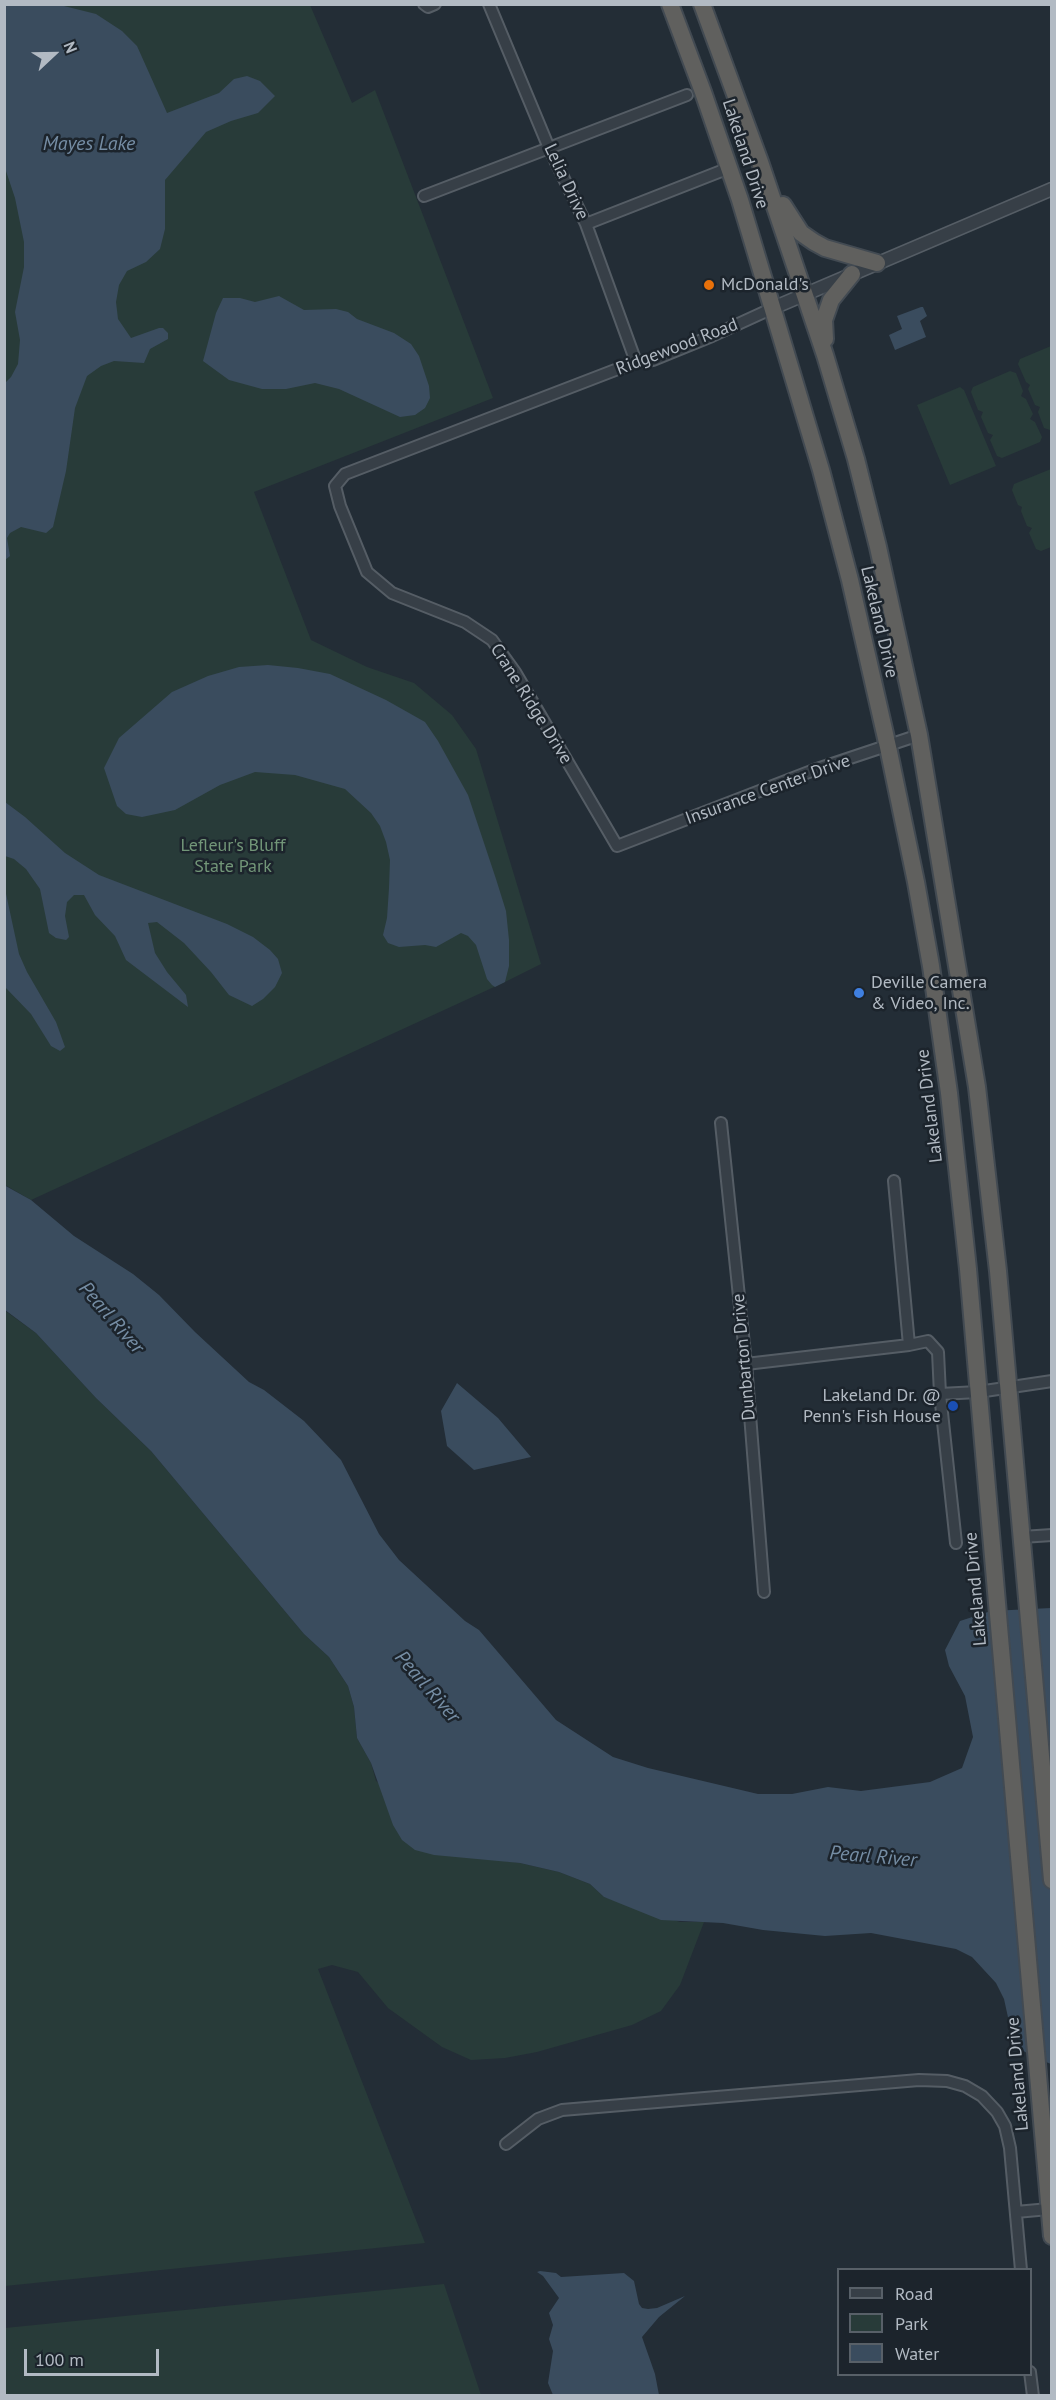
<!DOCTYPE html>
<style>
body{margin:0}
#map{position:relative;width:1056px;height:2400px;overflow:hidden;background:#232d36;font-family:"PT Sans",sans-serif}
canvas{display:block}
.frame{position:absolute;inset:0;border:6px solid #b2bac3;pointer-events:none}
.legend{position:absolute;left:837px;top:2268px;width:195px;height:108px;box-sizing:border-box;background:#1c242c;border:2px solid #586068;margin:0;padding:8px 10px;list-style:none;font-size:18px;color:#b2bac3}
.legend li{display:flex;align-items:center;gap:12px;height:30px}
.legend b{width:30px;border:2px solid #586068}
.north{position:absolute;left:24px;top:24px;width:60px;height:60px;-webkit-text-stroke:4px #1c242c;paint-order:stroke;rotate:68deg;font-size:16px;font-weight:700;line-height:24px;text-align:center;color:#b2bac3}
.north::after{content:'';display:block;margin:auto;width:21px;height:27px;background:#b2bac3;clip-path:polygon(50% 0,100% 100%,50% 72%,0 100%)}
.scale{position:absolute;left:24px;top:2349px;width:135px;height:27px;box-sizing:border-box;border:3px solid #b2bac3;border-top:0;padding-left:8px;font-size:18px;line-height:21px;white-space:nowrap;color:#b2bac3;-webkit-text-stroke:4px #1c242c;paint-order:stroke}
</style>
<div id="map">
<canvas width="1056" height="2400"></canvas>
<div class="frame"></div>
<ul class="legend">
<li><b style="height:8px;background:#373f47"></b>Road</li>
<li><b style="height:16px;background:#283b39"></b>Park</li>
<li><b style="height:16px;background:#3a4c5e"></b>Water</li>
</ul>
<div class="north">N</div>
<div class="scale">100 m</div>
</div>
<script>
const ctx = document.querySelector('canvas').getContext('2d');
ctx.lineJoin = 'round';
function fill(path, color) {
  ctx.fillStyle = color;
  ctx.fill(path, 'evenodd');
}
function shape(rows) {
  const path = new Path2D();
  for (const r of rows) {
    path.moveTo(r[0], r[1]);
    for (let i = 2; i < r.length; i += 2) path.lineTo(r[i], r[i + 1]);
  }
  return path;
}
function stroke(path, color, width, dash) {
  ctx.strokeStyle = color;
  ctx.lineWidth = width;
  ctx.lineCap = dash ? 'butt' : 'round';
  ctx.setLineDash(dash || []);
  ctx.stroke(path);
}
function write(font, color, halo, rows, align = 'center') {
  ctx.font = font + ' "PT Sans",sans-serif';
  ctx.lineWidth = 5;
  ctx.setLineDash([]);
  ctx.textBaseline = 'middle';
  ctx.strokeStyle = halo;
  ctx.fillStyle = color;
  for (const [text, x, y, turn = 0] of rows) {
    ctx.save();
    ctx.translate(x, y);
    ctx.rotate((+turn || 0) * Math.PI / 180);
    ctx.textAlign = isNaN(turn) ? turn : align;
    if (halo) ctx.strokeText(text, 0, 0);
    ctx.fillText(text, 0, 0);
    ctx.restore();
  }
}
fill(shape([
 [5,5,310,5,352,103,375,90,493,398,254,492,311,640,367,667,414,683,452,715,476,749,541,964,505,982,31,1200,5,1185],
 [1051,346,1052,429,1050,430,1044,428,1038,412,1040,407,1035,405,1028,389,1030,385,1026,382,1018,364,1020,359],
 [1010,371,1016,373,1023,391,1021,396,1026,399,1033,414,1030,419,1035,422,1042,437,1040,442,1002,458,997,456,990,440,993,435,988,433,981,417,983,412,978,410,971,392,973,387],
 [960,387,964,390,996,466,950,485,917,405],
 [1051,469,1051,547,1041,551,1036,549,1029,533,1032,528,1027,526,1021,511,1022,507,1018,505,1012,490,1014,484],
 [4,1310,36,1333,96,1398,151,1451,304,1634,329,1657,348,1686,354,1707,357,1738,371,1763,376,1781,477,1857,520,1863,559,1872,590,1884,604,1897,680,1922,704,1922,680,1985,661,2011,632,2025,537,2052,505,2058,471,2060,442,2047,388,2008,358,1972,332,1965,318,1969,425,2243,5,2286],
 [444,2284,481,2395,5,2395,5,2328]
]), '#283b39');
fill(shape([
 [5,4,60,5,96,14,122,31,137,46,167,113,219,93,234,79,247,76,260,81,275,96,258,113,231,121,206,132,165,180,165,229,160,249,146,262,127,271,119,285,116,302,118,319,131,338,159,328,163,328,168,333,168,339,150,349,144,363,114,361,101,366,87,376,75,408,66,471,53,527,46,533,21,527,10,533,7,538,10,556,5,560,5,383,11,377,18,364,20,340,15,312,24,267,24,242,15,198,5,168],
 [279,296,304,310,336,309,348,312,357,319,394,333,411,344,419,356,429,386,430,398,425,408,415,415,400,417,339,389,315,383,286,389,262,389,229,380,203,361,216,313,223,298,240,298,255,302],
 [921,307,923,307,927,316,920,321,926,337,895,350,889,335,902,329,897,316],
 [268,665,298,668,330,674,386,700,425,722,438,741,468,795,496,879,506,911,509,940,509,966,505,982,495,987,492,985,487,979,476,945,468,936,461,933,436,947,425,945,399,947,388,943,383,935,387,918,389,888,390,860,386,842,380,826,371,813,345,789,295,775,255,772,220,785,175,810,142,817,126,814,117,806,104,768,119,738,172,692,208,676,239,667],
 [5,802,25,817,65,853,99,875,227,924,253,937,270,950,278,959,282,973,275,987,263,999,252,1006,229,995,211,972,184,943,157,922,148,923,155,953,167,972,186,995,188,1007,126,960,115,936,95,915,84,895,74,895,67,902,65,916,69,937,66,940,56,938,49,933,40,889,26,869,14,859,5,856],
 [5,889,19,954,27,972,56,1022,65,1047,60,1051,51,1046,31,1014,5,987],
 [4,1185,31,1200,74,1236,133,1274,159,1295,195,1332,249,1382,264,1390,304,1421,341,1460,379,1534,399,1560,465,1621,479,1630,556,1720,613,1757,648,1768,758,1794,792,1794,828,1787,861,1791,930,1782,962,1768,973,1737,965,1696,949,1666,945,1650,960,1621,991,1611,1051,1608,1051,2064,1031,2056,1018,2047,1011,2031,1004,1999,996,1983,972,1957,956,1949,871,1933,825,1936,763,1930,723,1923,661,1920,604,1897,590,1884,559,1872,520,1863,434,1855,415,1850,402,1840,393,1825,371,1763,357,1738,354,1707,348,1686,329,1657,304,1634,151,1451,96,1398,36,1333,5,1310],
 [457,1383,498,1418,531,1457,474,1470,447,1446,441,1411],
 [540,2271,556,2273,561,2277,624,2273,634,2281,639,2304,642,2308,648,2309,657,2308,685,2296,659,2317,642,2337,655,2374,659,2395,553,2395,548,2383,553,2351,549,2339,553,2325,549,2313,559,2298,543,2276,537,2272]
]), '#3a4c5e');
const minor = shape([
 [424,4,428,7,435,4],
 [489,4,549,148,586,224,636,362],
 [424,196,687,95],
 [586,224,729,168],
 [773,308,712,336,653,360,636,362,345,474,335,486,340,506,367,572,392,593,465,622,492,640,515,672,617,846,814,770,919,735],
 [721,1123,746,1364,764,1592],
 [894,1181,909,1345,928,1341,938,1352,940,1394,956,1543],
 [746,1364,909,1345],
 [940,1394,978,1392,1052,1381],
 [1022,1537,1052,1535],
 [506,2144,538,2119,562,2110,919,2080,947,2081,965,2086,982,2096,997,2112,1005,2126,1010,2148,1021,2270],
 [1016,2212,1049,2209],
 [1030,2372,1033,2396]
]);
const tertiary = shape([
 [773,308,1052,189]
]);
const trunk = shape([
 [670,4,703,92,740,200,821,470,850,580,888,747,916,882,931,966,949,1093,968,1269,1052,2236],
 [702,4,760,162,825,355,856,459,878,547,919,735,977,1087,998,1271,1052,1880],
 [783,205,801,233,814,242,825,248,877,263],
 [825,339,824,320,831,300,852,274]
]);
stroke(minor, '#555d65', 14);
stroke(tertiary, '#555d65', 15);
stroke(trunk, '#424a52', 20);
stroke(minor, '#373f47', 10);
stroke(tertiary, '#373f47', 12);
stroke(trunk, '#60605e', 16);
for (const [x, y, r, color] of [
 [709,285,6,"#e8710a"],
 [859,993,6,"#3f7fe0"],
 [953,1406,6,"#1a4fb4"]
]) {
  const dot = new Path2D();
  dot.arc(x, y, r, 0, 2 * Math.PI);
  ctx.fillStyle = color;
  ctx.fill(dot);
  stroke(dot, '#1c242c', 2);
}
write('18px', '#b2bac3', '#1c242c', [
 ["Lakeland Drive",745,154,72],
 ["Lelia Drive",566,182,65],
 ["Ridgewood Road",677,347,-21],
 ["Lakeland Drive",879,622,77],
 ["Crane Ridge Drive",531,704,58],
 ["Insurance Center Drive",768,790,-20],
 ["Lakeland Drive",930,1106,-97],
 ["Dunbarton Drive",744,1357,-95],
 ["Lakeland Drive",976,1589,-95],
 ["Lakeland Drive",1018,2074,-95]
]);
write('18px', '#b2bac3', '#1c242c', [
 ["McDonald's",721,285],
 ["Deville Camera",871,983],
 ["& Video, Inc.",871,1004],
 ["Lakeland Dr. @",941,1396,"right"],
 ["Penn's Fish House",941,1417,"right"]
], 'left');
write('18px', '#729678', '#1c242c', [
 ["Lefleur's Bluff",233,846],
 ["State Park",233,867]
]);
write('italic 20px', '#758da4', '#1c242c', [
 ["Mayes Lake",89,144],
 ["Pearl River",111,1318,49],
 ["Pearl River",427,1687,49],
 ["Pearl River",873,1857,5]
]);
</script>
